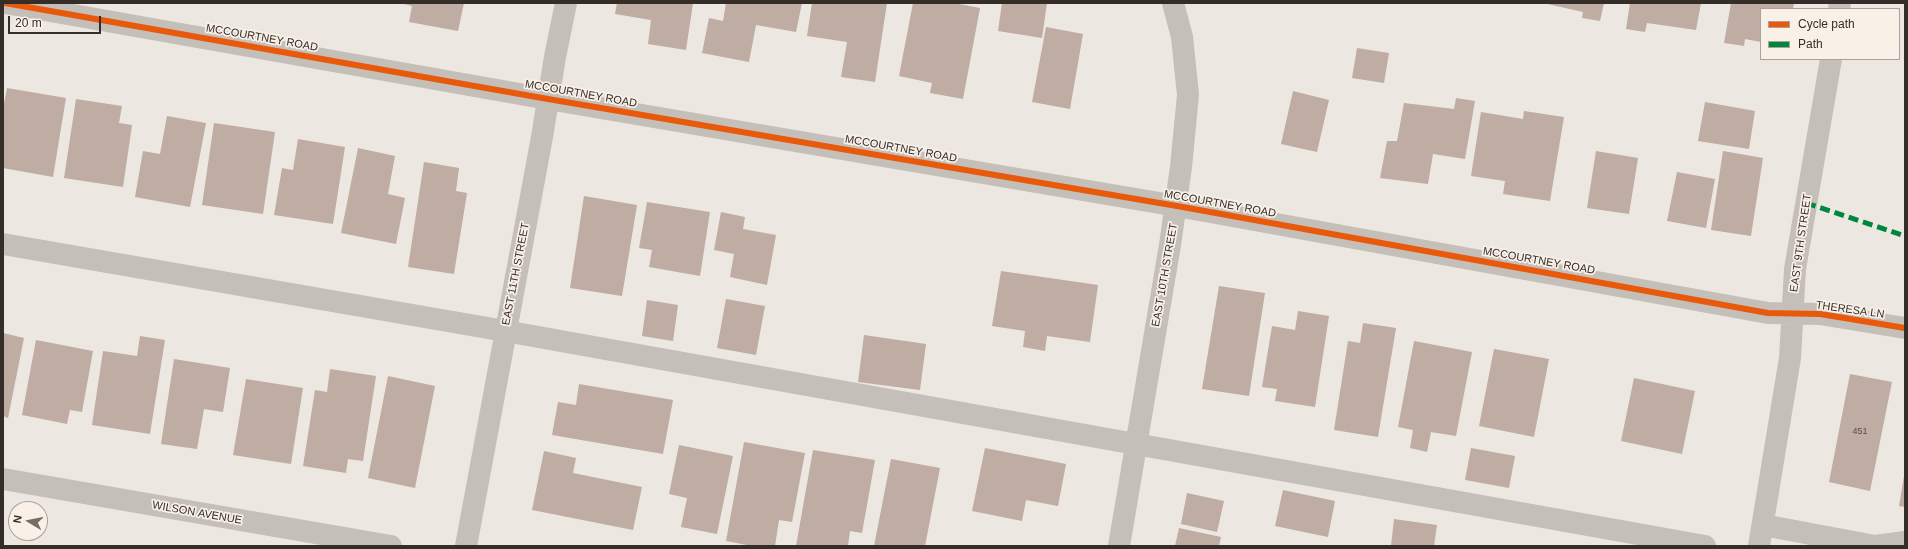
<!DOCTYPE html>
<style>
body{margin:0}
#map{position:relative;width:1908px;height:549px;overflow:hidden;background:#ece7e1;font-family:Arial,sans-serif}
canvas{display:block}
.frame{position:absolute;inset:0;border:4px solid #352d28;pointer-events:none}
.legend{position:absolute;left:1760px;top:8px;width:140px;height:52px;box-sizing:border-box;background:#f9f1e8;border:1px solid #aba39b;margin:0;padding:5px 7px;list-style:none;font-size:12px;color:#352d28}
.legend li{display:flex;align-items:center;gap:8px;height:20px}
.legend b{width:20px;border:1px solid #aba39b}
.north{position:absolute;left:8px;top:501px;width:40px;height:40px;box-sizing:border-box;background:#f9f1e8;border:1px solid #aba39b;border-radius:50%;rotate:280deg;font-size:11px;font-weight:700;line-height:16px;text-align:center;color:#352d28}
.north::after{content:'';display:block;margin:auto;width:14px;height:18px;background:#756e69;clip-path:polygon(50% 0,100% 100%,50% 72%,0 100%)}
.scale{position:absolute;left:8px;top:16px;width:93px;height:18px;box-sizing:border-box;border:2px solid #352d28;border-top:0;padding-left:5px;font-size:12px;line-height:14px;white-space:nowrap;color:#352d28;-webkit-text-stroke:3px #f9f1e8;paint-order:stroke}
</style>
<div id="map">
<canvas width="1908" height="549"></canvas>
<div class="frame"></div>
<ul class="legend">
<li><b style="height:5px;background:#e8590c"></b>Cycle path</li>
<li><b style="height:5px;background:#00873e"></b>Path</li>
</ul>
<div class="north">N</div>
<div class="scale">20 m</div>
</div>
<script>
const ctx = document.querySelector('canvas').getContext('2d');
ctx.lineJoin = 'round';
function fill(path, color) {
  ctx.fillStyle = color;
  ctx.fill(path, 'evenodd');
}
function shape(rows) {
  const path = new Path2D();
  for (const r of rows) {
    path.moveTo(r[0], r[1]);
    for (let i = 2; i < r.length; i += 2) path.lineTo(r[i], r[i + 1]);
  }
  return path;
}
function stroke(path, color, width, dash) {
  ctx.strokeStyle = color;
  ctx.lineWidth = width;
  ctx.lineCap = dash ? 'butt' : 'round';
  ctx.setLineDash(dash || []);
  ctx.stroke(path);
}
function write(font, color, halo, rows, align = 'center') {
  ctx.font = font + ' Arial,sans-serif';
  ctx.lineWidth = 3.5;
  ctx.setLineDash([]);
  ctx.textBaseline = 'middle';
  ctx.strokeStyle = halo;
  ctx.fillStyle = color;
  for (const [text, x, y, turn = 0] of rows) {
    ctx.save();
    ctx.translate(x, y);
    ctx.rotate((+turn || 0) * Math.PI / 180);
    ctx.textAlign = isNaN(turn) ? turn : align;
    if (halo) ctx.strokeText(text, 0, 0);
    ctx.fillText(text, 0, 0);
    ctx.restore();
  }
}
fill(shape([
 [400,3,464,3,458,31,409,22,412,6],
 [617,3,693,3,686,50,648,44,651,20,615,14],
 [726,3,802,3,796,32,756,25,749,62,702,53,709,18,723,21],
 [812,3,887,3,875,82,841,77,847,42,807,36],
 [913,3,954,3,980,8,963,99,930,93,932,83,899,76],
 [1002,3,1047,3,1042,38,998,31],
 [1543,3,1604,3,1600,21,1582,18,1583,12],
 [1630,3,1701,3,1696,30,1647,23,1645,32,1626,29],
 [1731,3,1794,3,1793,9,1761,9,1761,42,1745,39,1744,46,1724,43],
 [1046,27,1083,34,1070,109,1032,102],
 [1357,48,1389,53,1384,83,1352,78],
 [7,88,66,98,53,177,3,168,3,109],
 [1293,91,1329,100,1317,152,1281,144],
 [1456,98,1475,101,1465,159,1433,154,1428,184,1380,178,1387,141,1397,141,1404,103,1454,109],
 [76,99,122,106,119,123,132,125,123,187,64,178],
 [1705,102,1755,111,1749,149,1698,141],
 [1524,111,1564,117,1550,201,1503,194,1505,181,1471,176,1481,112,1523,119],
 [167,116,206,123,190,207,135,197,143,151,160,154],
 [214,123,275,132,263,214,202,205],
 [298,139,345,147,333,224,274,215,282,168,293,170],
 [358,148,395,156,388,194,405,198,396,244,341,233],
 [1596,151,1638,158,1629,214,1587,208],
 [1723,151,1763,158,1751,236,1711,230],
 [424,162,459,168,456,191,467,193,454,274,408,267],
 [1677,172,1715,179,1706,228,1667,221],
 [584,196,637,205,622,296,570,288],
 [647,202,710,212,700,276,649,267,652,250,639,248],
 [721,212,745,217,743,229,776,235,767,285,730,277,734,254,714,250],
 [1001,271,1098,285,1090,342,1047,336,1045,351,1023,347,1025,331,992,326],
 [1219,286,1265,293,1249,396,1202,389],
 [726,299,765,306,756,355,717,348],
 [647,300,678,305,673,341,642,336],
 [1298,311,1329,316,1315,407,1275,401,1277,389,1262,387,1272,326,1295,330],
 [1363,323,1396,328,1378,437,1334,430,1348,341,1360,343],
 [3,333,24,338,8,418,3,416],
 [864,335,926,344,920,390,858,382],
 [140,336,165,340,150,434,92,425,103,351,137,356],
 [36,340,93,351,82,412,70,410,67,424,22,415],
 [1414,341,1472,352,1456,436,1431,432,1427,452,1410,448,1413,430,1398,427],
 [1494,349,1549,359,1534,437,1479,426],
 [174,359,230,368,223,412,204,409,197,449,161,444],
 [330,369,376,376,363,461,348,459,346,473,303,466,315,390,327,392],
 [1850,374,1892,382,1870,491,1829,482],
 [388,376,435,386,415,488,368,478],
 [1634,378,1695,391,1682,454,1621,441],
 [246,379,303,388,291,464,233,455],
 [579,384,673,400,663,454,552,435,558,402,576,405],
 [744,442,805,453,792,522,779,520,775,546,752,546,726,541],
 [679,445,733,456,717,534,681,527,687,498,669,494],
 [985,448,1066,464,1058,506,1026,500,1022,521,972,511],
 [1471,448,1515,456,1509,488,1465,480],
 [813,450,875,460,862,533,850,531,848,546,796,546],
 [544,451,576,458,573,473,642,487,633,530,532,510],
 [891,459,940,468,925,546,874,546],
 [1904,476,1905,476,1905,507,1899,506],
 [1283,490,1335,501,1328,537,1275,526],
 [1187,493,1224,501,1217,532,1181,524],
 [1394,519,1437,525,1434,546,1391,546],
 [1179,528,1221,537,1219,546,1175,546]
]), '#bfaca3');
stroke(shape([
 [5,3,548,99,1177,206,1768,313,1820,314,1905,328],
 [1839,9,1840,3],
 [3,244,505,331,1705,546],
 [3,479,391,546],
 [1763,525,1875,546,1905,542],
 [466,546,542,137,555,57,566,3],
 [1119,546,1170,245,1181,167,1188,95,1182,37,1173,3],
 [1759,546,1790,358,1795,269,1831,59]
]), '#c5bfba', 22);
stroke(shape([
 [1806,203,1905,236]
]), '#00873e', 5, [10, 5]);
stroke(shape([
 [5,3,548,99,1177,206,1768,313,1820,314,1905,328]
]), '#e8590c', 6);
write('9px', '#584d47', null, [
 ["451",1860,432]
]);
write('11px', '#352d28', '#f9f1e8', [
 ["MCCOURTNEY ROAD",262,38,10],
 ["MCCOURTNEY ROAD",581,94,10],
 ["MCCOURTNEY ROAD",901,149,10],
 ["MCCOURTNEY ROAD",1220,204,10],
 ["EAST 9TH STREET",1801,243,-82],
 ["MCCOURTNEY ROAD",1539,261,10],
 ["EAST 11TH STREET",516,274,-79],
 ["EAST 10TH STREET",1165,275,-80],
 ["THERESA LN",1850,310,8],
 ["WILSON AVENUE",197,513,10]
]);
</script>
